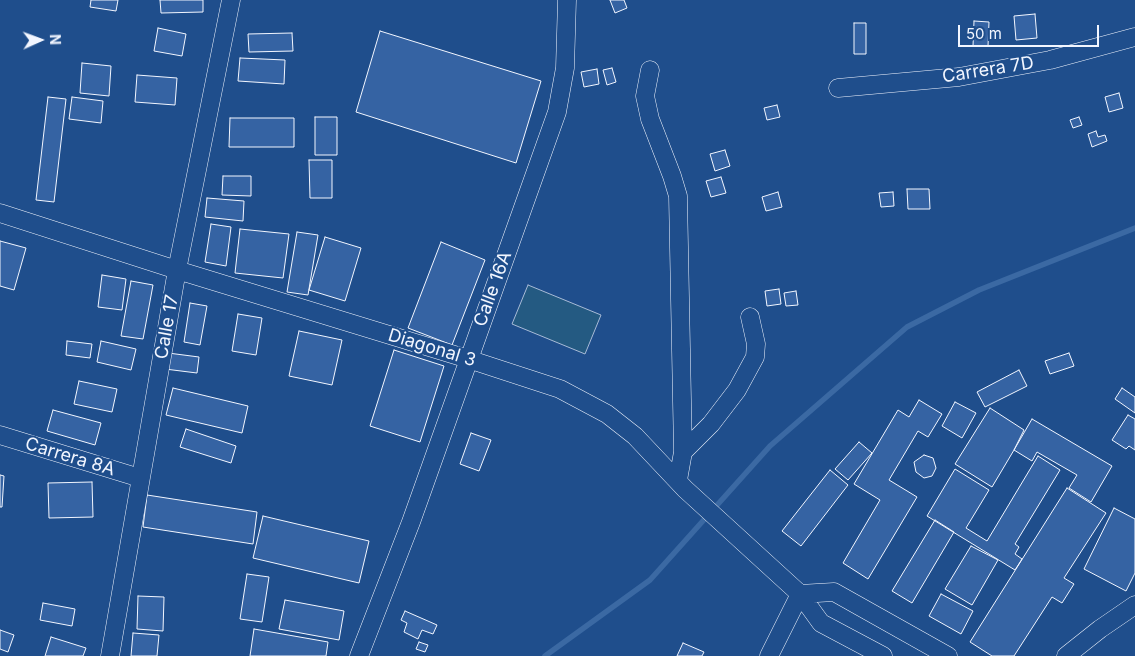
<!DOCTYPE html>
<style>
body{margin:0}
#map{position:relative;width:1135px;height:656px;overflow:hidden;background:#1f4e8c;font-family:Inter,sans-serif}
canvas{display:block}
.north{position:absolute;left:15px;top:15px;width:50px;height:50px;-webkit-text-stroke:4px #1f4e8c;paint-order:stroke;rotate:88deg;font-size:14px;font-weight:700;line-height:20px;text-align:center;color:#f2f6ff}
.north::after{content:'';display:block;margin:auto;width:18px;height:22px;background:#f2f6ff;clip-path:polygon(50% 0,100% 100%,50% 72%,0 100%)}
.scale{position:absolute;left:958px;top:25px;width:141px;height:22px;box-sizing:border-box;border:2px solid #f2f6ff;border-top:0;padding-left:6px;font-size:15px;line-height:18px;white-space:nowrap;color:#f2f6ff;-webkit-text-stroke:4px #1f4e8c;paint-order:stroke}
</style>
<div id="map">
<canvas width="1135" height="656"></canvas>
<div class="north">N</div>
<div class="scale">50 m</div>
</div>
<script>
const ctx = document.querySelector('canvas').getContext('2d');
ctx.lineJoin = 'round';
function fill(path, color) {
  ctx.fillStyle = color;
  ctx.fill(path, 'evenodd');
}
function shape(rows) {
  const path = new Path2D();
  for (const r of rows) {
    path.moveTo(r[0], r[1]);
    for (let i = 2; i < r.length; i += 2) path.lineTo(r[i], r[i + 1]);
  }
  return path;
}
function stroke(path, color, width, dash) {
  ctx.strokeStyle = color;
  ctx.lineWidth = width;
  ctx.lineCap = dash ? 'butt' : 'round';
  ctx.setLineDash(dash || []);
  ctx.stroke(path);
}
function write(font, color, halo, rows, align = 'center') {
  ctx.font = font + ' Inter,sans-serif';
  ctx.lineWidth = 4;
  ctx.setLineDash([]);
  ctx.textBaseline = 'middle';
  ctx.strokeStyle = halo;
  ctx.fillStyle = color;
  for (const [text, x, y, turn = 0] of rows) {
    ctx.save();
    ctx.translate(x, y);
    ctx.rotate((+turn || 0) * Math.PI / 180);
    ctx.textAlign = isNaN(turn) ? turn : align;
    if (halo) ctx.strokeText(text, 0, 0);
    ctx.fillText(text, 0, 0);
    ctx.restore();
  }
}
const green = shape([
 [528,285,601,315,585,354,512,324,528,285]
]);
fill(green, '#245a82');
stroke(green, '#a8bbd7', 1);
stroke(shape([
 [545,656,650,580,770,446,907,327,979,290,1135,228]
]), '#3b69a3', 5.5);
const building = shape([
 [91,0,118,0,116,11,90,7,91,0],
 [160,0,203,0,203,12,161,13,160,0],
 [610,0,624,0,627,8,615,13,610,0],
 [1035,14,1037,38,1016,40,1014,16,1035,14],
 [974,21,989,22,988,46,973,46,974,21],
 [854,23,866,23,866,54,854,54,854,23],
 [158,28,186,34,182,56,154,51,158,28],
 [380,31,541,81,516,163,356,112,380,31],
 [292,33,293,51,249,52,248,34,292,33],
 [240,58,285,60,284,84,238,81,240,58],
 [82,63,111,66,109,96,80,93,82,63],
 [612,68,616,82,607,85,603,70,612,68],
 [597,69,599,84,584,87,581,72,597,69],
 [137,75,177,78,175,105,135,102,137,75],
 [1119,93,1123,108,1109,112,1105,97,1119,93],
 [48,97,66,99,54,202,36,200,48,97],
 [72,97,103,101,101,123,69,119,72,97],
 [777,105,780,117,767,120,764,108,777,105],
 [315,117,337,117,337,155,315,155,315,117],
 [1079,117,1082,125,1073,128,1070,120,1079,117],
 [230,118,294,118,294,147,229,147,230,118],
 [1096,131,1098,137,1105,135,1107,141,1092,147,1088,134,1096,131],
 [725,150,730,166,715,171,710,154,725,150],
 [309,160,332,160,332,198,310,198,309,160],
 [223,176,251,176,251,196,222,195,223,176],
 [721,177,726,193,711,197,706,181,721,177],
 [907,189,929,189,930,209,908,209,907,189],
 [778,192,782,207,766,211,762,197,778,192],
 [893,192,894,206,881,207,879,193,893,192],
 [207,198,244,201,243,221,205,217,207,198],
 [211,224,231,227,226,266,205,262,211,224],
 [240,229,289,234,283,278,235,273,240,229],
 [297,232,318,235,308,295,287,292,297,232],
 [325,237,361,248,345,301,309,290,325,237],
 [0,241,26,248,14,290,0,286,0,241],
 [441,242,485,260,452,345,408,328,441,242],
 [102,275,126,279,122,310,98,307,102,275],
 [131,281,153,285,143,339,121,336,131,281],
 [779,289,781,304,767,306,765,291,779,289],
 [796,291,798,305,786,306,784,293,796,291],
 [190,303,207,306,200,345,184,342,190,303],
 [238,314,262,318,256,355,232,351,238,314],
 [299,331,342,340,332,385,289,376,299,331],
 [67,341,92,344,90,358,66,355,67,341],
 [101,341,136,349,131,370,97,362,101,341],
 [394,350,444,366,420,442,370,426,394,350],
 [168,353,199,357,197,373,165,369,168,353],
 [1069,353,1074,366,1050,374,1045,361,1069,353],
 [1019,370,1027,386,985,407,977,392,1019,370],
 [79,381,117,389,112,412,74,404,79,381],
 [173,388,248,406,242,433,166,415,173,388],
 [1122,388,1135,397,1135,413,1115,399,1122,388],
 [919,400,942,414,928,437,918,431,889,480,917,497,868,579,843,563,880,500,854,484,898,410,909,417,919,400],
 [955,402,976,413,962,438,942,426,955,402],
 [990,408,1024,430,1014,450,992,487,955,464,990,408],
 [53,410,101,423,95,445,47,431,53,410],
 [1128,415,1135,419,1135,450,1129,446,1126,449,1112,440,1128,415],
 [1032,419,1112,466,1091,502,1069,488,1077,475,1037,452,1032,461,1014,450,1032,419],
 [186,429,236,446,231,463,180,447,186,429],
 [471,433,491,440,479,471,460,464,471,433],
 [859,442,872,453,848,480,835,469,859,442],
 [924,455,933,458,936,468,932,476,924,478,916,472,914,462,924,455],
 [1038,456,1060,470,1015,544,1019,547,1015,554,1022,559,1015,570,927,516,955,469,989,490,966,528,987,541,1038,456],
 [830,470,848,485,801,546,782,531,830,470],
 [0,475,4,476,2,507,0,507,0,475],
 [92,482,93,517,49,518,48,483,92,482],
 [1067,488,1106,513,1064,578,1074,584,1062,603,1052,597,1014,656,992,656,970,642,1067,488],
 [147,495,257,512,253,544,143,527,147,495],
 [1114,508,1135,519,1135,573,1126,591,1084,569,1114,508],
 [263,516,369,541,359,583,253,558,263,516],
 [935,520,954,532,912,603,892,591,935,520],
 [971,546,998,560,972,605,945,589,971,546],
 [247,574,269,577,262,622,240,619,247,574],
 [941,594,973,611,961,634,929,616,941,594],
 [138,596,164,597,163,631,137,629,138,596],
 [285,600,344,611,339,640,279,629,285,600],
 [43,603,75,609,72,626,40,620,43,603],
 [405,611,437,625,433,634,422,630,418,639,404,632,407,623,401,620,405,611],
 [254,629,328,642,326,656,250,656,254,629],
 [0,630,14,635,8,652,0,649,0,630],
 [133,633,159,635,157,656,131,656,133,633],
 [51,637,86,648,83,656,45,656,51,637],
 [419,642,428,645,425,652,416,649,419,642],
 [683,643,704,652,702,656,677,656,683,643]
]);
fill(building, '#3563a3');
stroke(building, '#f2f6ff', 1);
const minor = shape([
 [650,70,645,96,650,119,672,176,678,196,683,452,678,480],
 [838,88,959,77,1050,60,1135,37],
 [0,213,177,270,468,359,560,389,607,414,635,436,685,489,800,594,821,623,883,656],
 [0,435,140,478],
 [683,452,711,424,737,390,755,357,756,344,750,317],
 [800,594,834,592,948,656],
 [110,656,177,270,231,0],
 [359,656,411,522,557,112,565,68,567,0],
 [769,656,800,594],
 [1066,656,1100,629,1135,605]
]);
stroke(minor, '#f2f6ff', 19);
stroke(minor, '#1f4e8c', 18);
write('18px', '#f2f6ff', '#1f4e8c', [
 ["Carrera 7D",988,70,-9],
 ["Calle 16A",493,289,-70],
 ["Calle 17",167,327,-80],
 ["Diagonal 3",432,348,17],
 ["Carrera 8A",70,457,17]
]);
</script>
